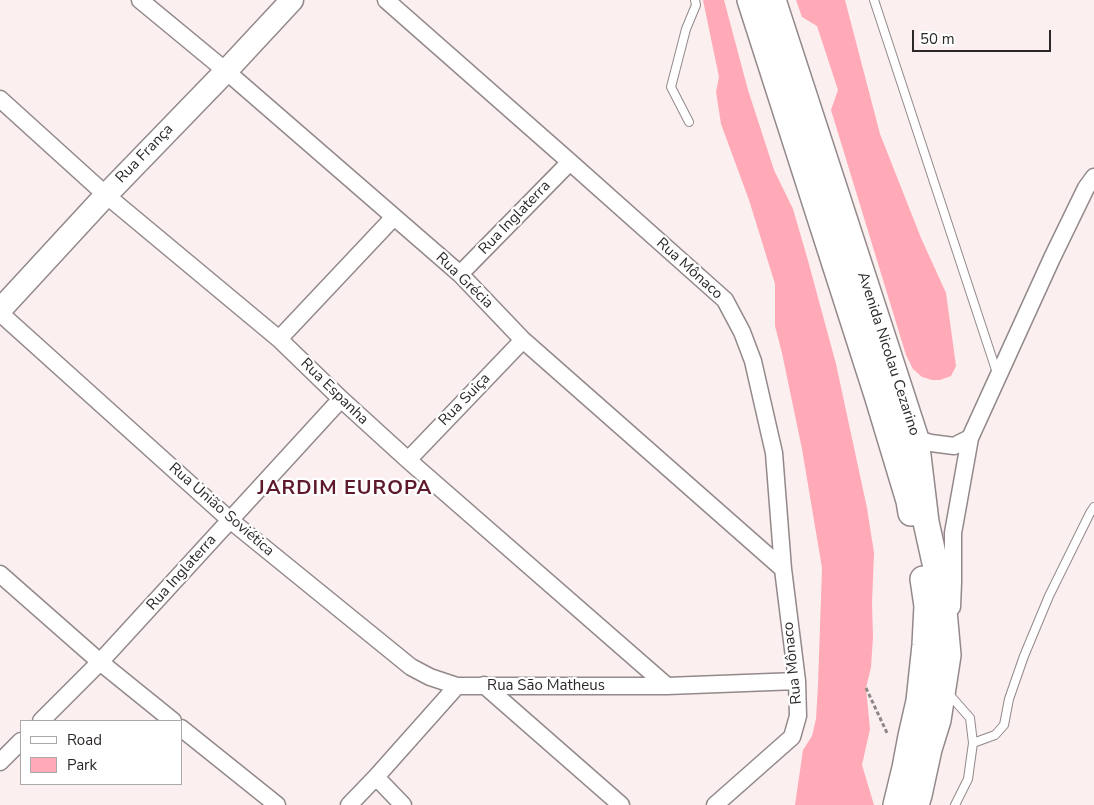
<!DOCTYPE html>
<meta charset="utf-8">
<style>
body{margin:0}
#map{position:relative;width:1094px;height:805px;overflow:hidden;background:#fbeff0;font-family:"Nunito Sans",sans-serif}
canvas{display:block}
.legend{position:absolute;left:20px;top:720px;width:162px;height:65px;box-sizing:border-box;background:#fff;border:1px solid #aba9a9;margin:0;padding:6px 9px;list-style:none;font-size:15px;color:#2c2828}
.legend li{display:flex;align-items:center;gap:10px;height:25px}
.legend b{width:25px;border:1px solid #aba9a9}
.scale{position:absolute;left:912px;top:30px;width:139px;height:22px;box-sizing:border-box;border:2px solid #2c2828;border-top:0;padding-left:6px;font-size:15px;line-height:18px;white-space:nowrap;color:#2c2828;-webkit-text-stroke:4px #fff;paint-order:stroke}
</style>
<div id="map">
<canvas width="1094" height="805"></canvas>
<ul class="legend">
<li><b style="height:6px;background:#fff"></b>Road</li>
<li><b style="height:14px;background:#ffaab6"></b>Park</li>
</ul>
<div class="scale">50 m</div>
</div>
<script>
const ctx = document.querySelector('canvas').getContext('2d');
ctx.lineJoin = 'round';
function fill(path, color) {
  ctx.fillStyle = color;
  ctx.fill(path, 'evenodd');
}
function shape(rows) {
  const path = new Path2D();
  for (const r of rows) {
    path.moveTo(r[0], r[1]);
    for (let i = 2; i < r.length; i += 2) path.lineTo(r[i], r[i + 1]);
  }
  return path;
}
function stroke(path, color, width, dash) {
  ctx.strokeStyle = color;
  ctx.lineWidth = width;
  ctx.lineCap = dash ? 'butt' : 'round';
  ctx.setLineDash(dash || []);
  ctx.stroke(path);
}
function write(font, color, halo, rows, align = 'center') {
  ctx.font = font + ' "Nunito Sans",sans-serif';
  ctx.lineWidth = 4.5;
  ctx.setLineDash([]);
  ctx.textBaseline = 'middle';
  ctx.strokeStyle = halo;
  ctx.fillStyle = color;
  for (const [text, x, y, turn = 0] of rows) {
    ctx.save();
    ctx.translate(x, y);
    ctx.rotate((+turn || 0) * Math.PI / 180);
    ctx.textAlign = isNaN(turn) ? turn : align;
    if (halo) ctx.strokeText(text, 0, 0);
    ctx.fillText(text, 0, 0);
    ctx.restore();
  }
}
fill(shape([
 [703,0,724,0,748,90,774,170,793,209,807,257,836,364,867,508,874,553,872,603,873,637,871,667,866,688,870,729,862,765,874,805,795,805,803,750,812,736,816,719,818,685,822,568,802,449,782,353,775,326,775,284,749,200,721,124,716,92,719,77],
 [796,0,845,0,880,134,921,238,946,293,956,366,951,376,940,380,932,380,922,377,913,369,906,355,831,110,838,90,817,26,802,17]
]), '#ffaab6');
const lane = shape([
 [874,0,997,373],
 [689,122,671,87,686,29,696,5,695,0],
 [948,693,970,718,973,743,968,779,955,805],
 [973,743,995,735,1004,725,1009,699,1024,656,1049,596,1090,513,1094,507]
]);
const street = shape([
 [140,0,226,71,460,274,523,340,783,569],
 [386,0,570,162,725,300,742,332,753,361,774,453,783,569,797,681,798,716,792,737,715,805],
 [0,99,106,195,279,339,341,399,408,460,667,686],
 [460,274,570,162],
 [0,313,230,520,411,667,430,677,457,686,667,686,797,681],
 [279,339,394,217],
 [916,439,931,443,954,446,970,438],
 [408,460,523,340],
 [0,574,100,662,173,721],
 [952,607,953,582,953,533,970,438,1052,258,1086,188,1094,177],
 [484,685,621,805],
 [41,721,100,662,341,399],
 [181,728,277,805],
 [0,762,21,741],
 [376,777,403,805],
 [349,805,376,777,457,686]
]);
const secondary = shape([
 [0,310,106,195,226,71,292,0]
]);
const primary = shape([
 [750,0,877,395,909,501,911,513],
 [773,0,916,439,926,522,939,581,943,600,948,655,938,720,929,749,919,795,916,805],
 [896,805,905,768,911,736,919,701,925,645,927,606,923,579]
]);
stroke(lane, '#93898a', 10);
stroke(street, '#93898a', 19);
stroke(secondary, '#93898a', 25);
stroke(primary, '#93898a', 28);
stroke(shape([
 [866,688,888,735]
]), '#8f8787', 3, [4, 2.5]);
stroke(lane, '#fff', 8);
stroke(street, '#fff', 16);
stroke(secondary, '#fff', 22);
stroke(primary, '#fff', 25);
write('15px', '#2c2828', '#fff', [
 ["Rua França",145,154,-46],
 ["Rua Inglaterra",515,218,-46],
 ["Rua Mônaco",689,269,42],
 ["Rua Grécia",464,281,44],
 ["Avenida Nicolau Cezarino",888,354,72],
 ["Rua Espanha",334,392,44],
 ["Rua Suiça",465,400,-46],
 ["Rua União Soviética",221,510,41],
 ["Rua Inglaterra",182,573,-48],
 ["Rua Mônaco",793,663,-96],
 ["Rua São Matheus",546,686]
]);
ctx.letterSpacing = '1px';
write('bold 20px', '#5e192a', '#fff', [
 ["JARDIM EUROPA",345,489]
]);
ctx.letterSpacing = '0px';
</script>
